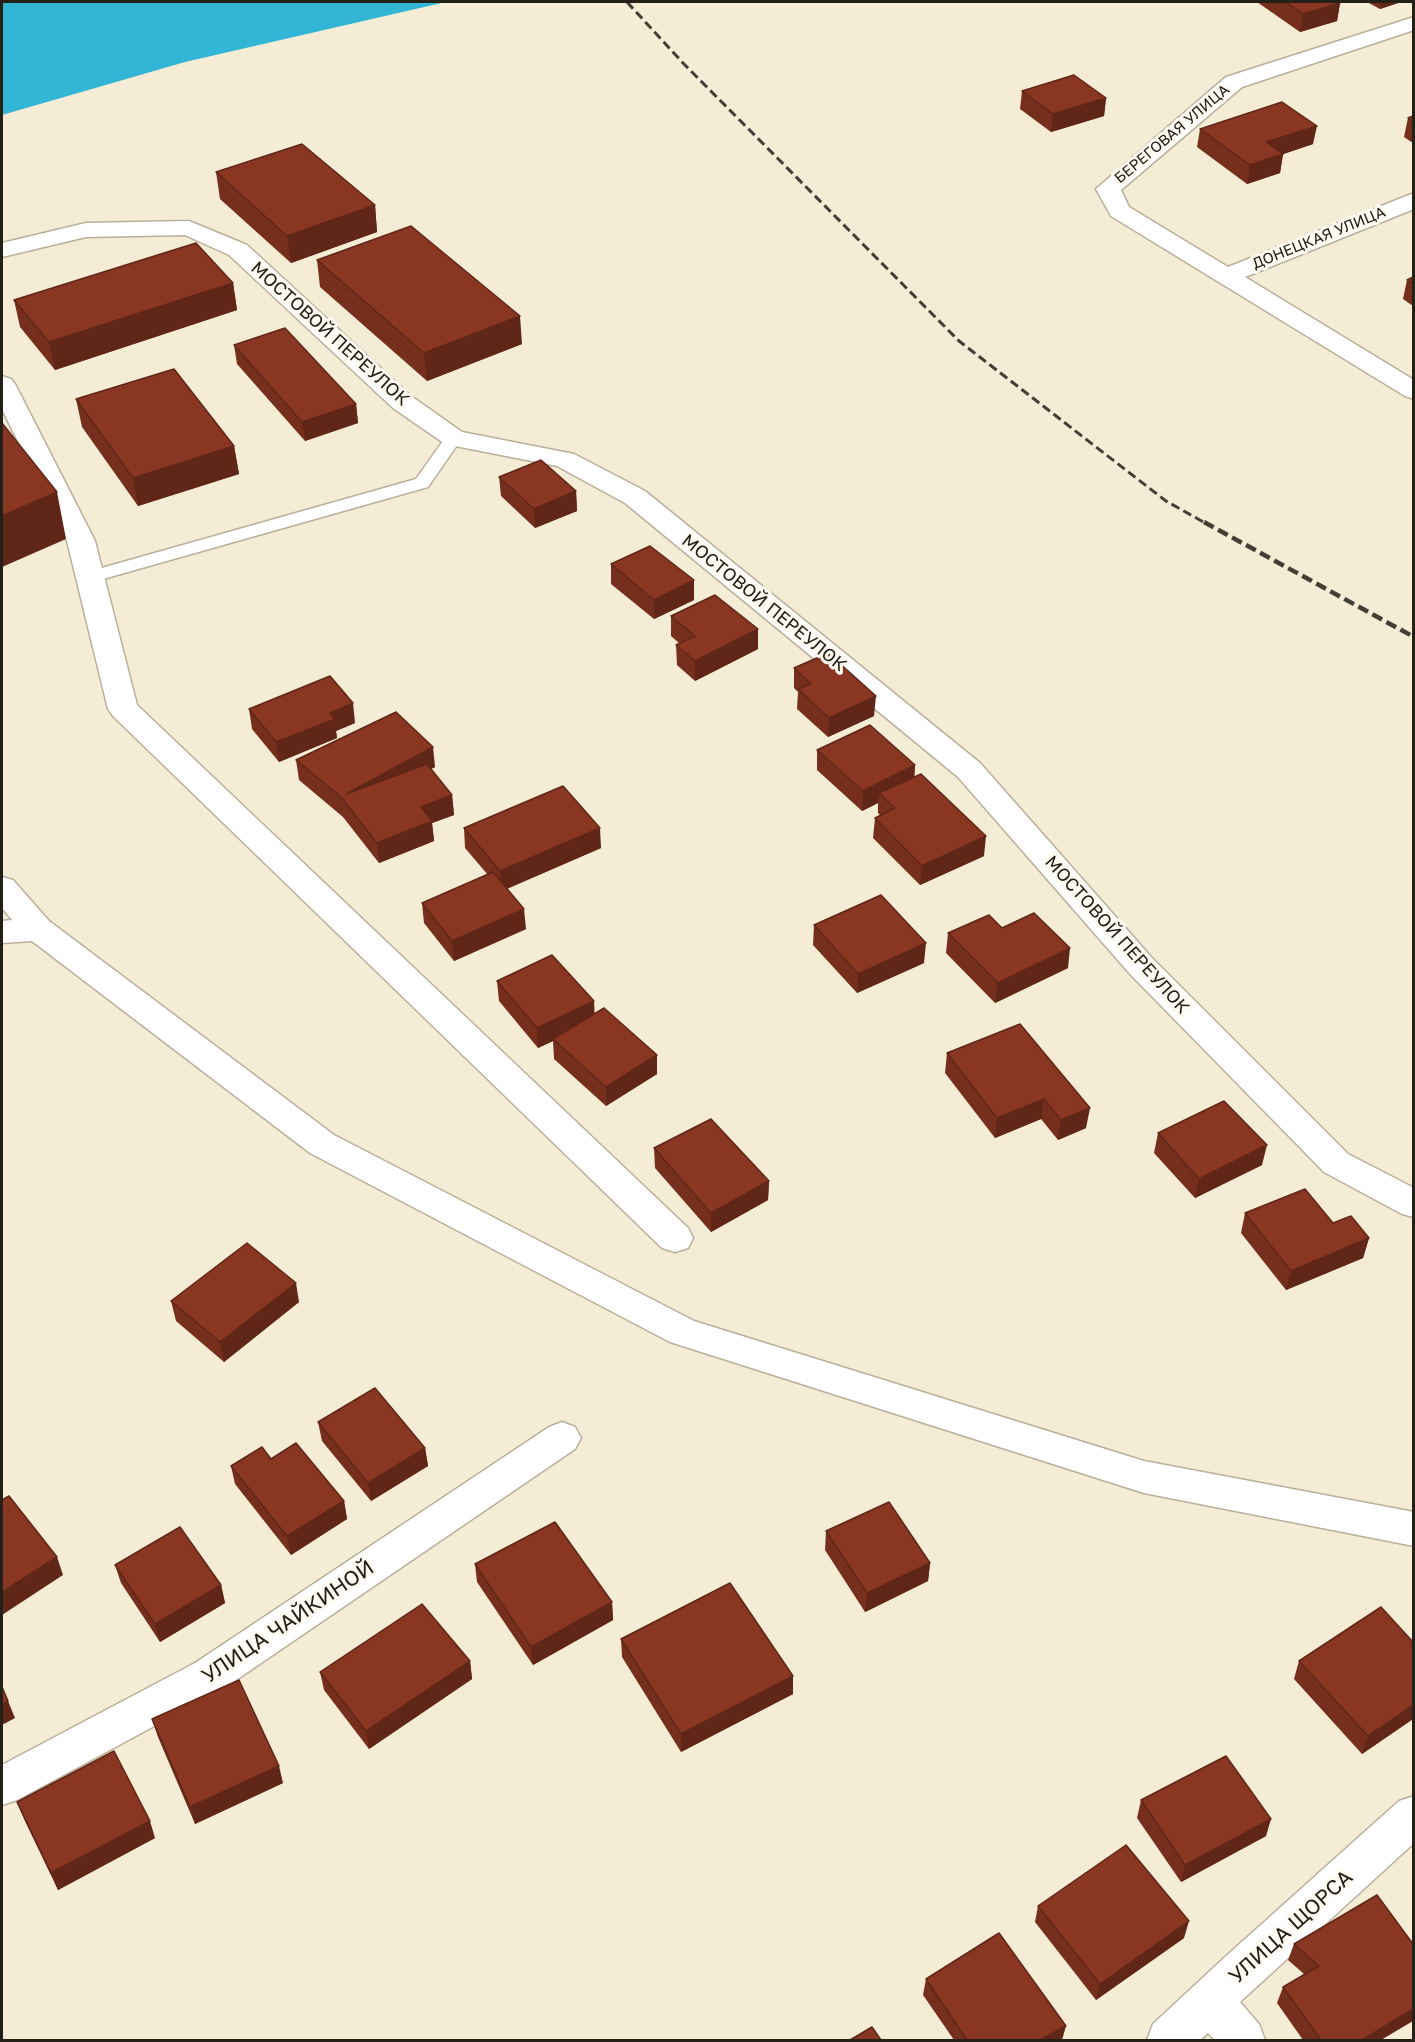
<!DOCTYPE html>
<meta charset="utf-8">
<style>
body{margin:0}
#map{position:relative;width:1415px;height:2042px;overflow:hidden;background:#f5ecd6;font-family:"Golos Text",sans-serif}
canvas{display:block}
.frame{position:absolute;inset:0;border:3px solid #232018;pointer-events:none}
</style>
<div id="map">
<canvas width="1415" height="2042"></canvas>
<div class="frame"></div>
</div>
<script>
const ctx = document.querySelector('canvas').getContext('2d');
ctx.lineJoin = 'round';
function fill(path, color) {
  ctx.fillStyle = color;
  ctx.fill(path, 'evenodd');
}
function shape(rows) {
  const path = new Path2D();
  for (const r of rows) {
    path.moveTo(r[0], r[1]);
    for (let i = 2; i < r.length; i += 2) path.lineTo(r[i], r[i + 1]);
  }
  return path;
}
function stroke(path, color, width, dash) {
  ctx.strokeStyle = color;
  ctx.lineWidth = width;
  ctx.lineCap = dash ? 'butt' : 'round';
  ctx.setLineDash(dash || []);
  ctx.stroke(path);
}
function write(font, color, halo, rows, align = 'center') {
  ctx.font = font + ' "Golos Text",sans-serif';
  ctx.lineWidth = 6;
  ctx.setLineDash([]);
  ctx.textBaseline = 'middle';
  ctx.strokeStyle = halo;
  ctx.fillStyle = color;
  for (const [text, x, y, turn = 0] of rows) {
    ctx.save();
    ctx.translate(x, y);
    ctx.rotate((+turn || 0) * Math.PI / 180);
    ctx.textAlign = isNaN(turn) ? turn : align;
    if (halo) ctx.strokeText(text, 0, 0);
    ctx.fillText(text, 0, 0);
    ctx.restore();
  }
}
fill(shape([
 [2,2,446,2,185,62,2,115]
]), '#33b6d6');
const service = shape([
 [454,433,462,438,428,487,96,581,84,581,81,577,84,573,416,479,448,434,454,433]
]);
const minor = shape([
 [1414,17,1414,30,1242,87,1121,190,1129,207,1228,267,1414,193,1414,209,1245,277,1414,380,1414,399,1405,396,1111,216,1096,189,1226,77,1414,17],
 [189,221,247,245,411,396,462,432,574,454,645,491,980,763,1152,958,1348,1154,1414,1188,1414,1217,1402,1214,1324,1172,1130,974,958,777,625,503,557,466,445,444,393,408,229,255,185,235,86,237,2,257,2,243,86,223,189,221],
 [2,376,11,379,15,384,95,541,137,705,688,1228,693,1238,688,1248,675,1252,662,1248,113,716,108,709,67,541,2,409,2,376],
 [2,877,13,880,49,921,334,1135,694,1321,1144,1461,1414,1512,1414,1546,1144,1493,670,1342,310,1153,32,941,2,943,2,921,12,920,2,908,2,877],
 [562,1422,575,1427,581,1438,575,1449,223,1689,17,1800,2,1805,2,1765,195,1663,549,1427,562,1422],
 [1414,1796,1414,1843,1240,2002,1259,2024,1265,2040,1215,2040,1208,2033,1200,2040,1147,2040,1153,2024,1225,1957,1399,1801,1414,1796]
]);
stroke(service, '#b9b09b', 3);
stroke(minor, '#b9b09b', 3);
fill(service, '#fff');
fill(minor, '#fff');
stroke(shape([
 [627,2,683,63,959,341,1166,501,1207,524]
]), '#433f35', 3, [9, 4.5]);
stroke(shape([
 [1204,522,1414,637]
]), '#433f35', 4.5, [11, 5]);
fill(shape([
 [1257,2,1338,2,1340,3,1337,21,1300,32],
 [1367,2,1401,2,1380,9],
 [1022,91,1106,98,1104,116,1051,132,1020,109],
 [1413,116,1413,143,1404,137,1408,118],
 [1200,129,1313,144,1283,154,1280,173,1247,184,1197,147],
 [216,172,375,205,377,232,291,263,220,199],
 [317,260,522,344,427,381,320,287],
 [1413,277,1413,306,1403,299,1407,280],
 [233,283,237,310,55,370,20,327,14,300],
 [234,345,356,404,358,423,305,441,237,364],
 [76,399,234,446,239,474,138,506,82,427],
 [499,477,576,491,577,511,535,528,501,496],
 [611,564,694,600,654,619,611,584],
 [671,616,758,649,695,681,677,665,676,645,680,644,671,636],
 [794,668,874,716,828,737,797,709,798,692,794,688],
 [249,709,355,723,336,731,337,738,279,762,252,729],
 [817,750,915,765,914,777,984,856,920,885,873,838,875,818,880,815,878,813,878,803,862,811,817,770],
 [296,760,435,767,431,769,452,795,454,815,432,823,434,841,379,863,343,817,299,780],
 [464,828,601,848,507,889,526,929,454,961,424,923,422,903,488,875,465,848],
 [814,925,924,963,857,993,813,945],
 [1002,928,1068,968,995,1003,946,953,948,933],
 [497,981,594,1001,594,1014,657,1055,657,1074,606,1106,554,1059,553,1041,538,1048,499,1001],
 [1020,1024,1086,1128,1058,1140,1041,1119,995,1138,945,1073,947,1053],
 [1158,1133,1262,1165,1195,1198,1154,1153],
 [654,1148,769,1181,768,1200,711,1232,655,1168],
 [1245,1213,1333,1223,1369,1238,1363,1258,1286,1290,1241,1233],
 [171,1301,299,1302,224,1362,176,1321],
 [318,1422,425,1448,428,1466,371,1501,322,1441],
 [271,1459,344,1501,347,1519,291,1555,235,1484,231,1466],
 [826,1531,930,1563,928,1581,865,1612,825,1550],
 [475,1564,612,1602,613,1620,533,1665,477,1582],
 [115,1565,221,1585,225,1603,160,1642,121,1583],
 [621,1639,793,1676,793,1694,681,1752,622,1657],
 [1413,1642,1413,1719,1362,1754,1294,1679,1299,1661],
 [470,1661,472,1679,369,1749,324,1690,320,1672],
 [152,1719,283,1783,195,1824,158,1737],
 [1141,1800,1266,1836,1181,1882,1137,1818],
 [17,1802,155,1838,58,1890,24,1819],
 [1377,1895,1381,2040,1303,2040,1277,2003,1283,1987,1304,1974,1288,1960,1294,1944],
 [1038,1906,1184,1938,1096,2000,1035,1922],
 [926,1979,1062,2040,954,2040,923,1995]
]), '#762f1d');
fill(shape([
 [1381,2,1401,2,1380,9],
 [1340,3,1337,21,1300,32,1303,14],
 [1106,98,1104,116,1051,132,1053,114],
 [1317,126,1313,144,1263,161,1266,142],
 [1283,154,1280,173,1247,184,1250,165],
 [375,205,377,232,291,263,287,236],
 [233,283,237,310,55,370,49,342],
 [520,316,522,344,427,381,424,353],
 [356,404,358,423,305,441,302,422],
 [234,446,239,474,138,506,133,478],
 [576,491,577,511,535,528,534,509],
 [57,492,66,539,2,567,2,516],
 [694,580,694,600,654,619,654,600],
 [758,629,758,649,695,681,695,661],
 [876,696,874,716,828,737,829,718],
 [353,703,355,723,336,731,337,738,279,762,276,742,330,713],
 [433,747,435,767,352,812,346,794],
 [915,765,914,785,879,793,878,803,862,811,863,791],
 [452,795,454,815,432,823,434,841,379,863,377,843,421,807],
 [600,828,601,848,501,891,500,871],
 [986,836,984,856,920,885,922,866],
 [524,909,526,929,454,961,452,941],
 [926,943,924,963,857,993,858,974],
 [1070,948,1068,968,995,1003,998,983],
 [594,1001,595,1021,553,1039,553,1041,538,1048,537,1028],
 [657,1055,657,1074,606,1106,606,1087],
 [1044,1099,1041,1119,995,1138,997,1118],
 [1090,1108,1086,1128,1058,1140,1061,1120],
 [1267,1145,1262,1165,1195,1198,1199,1179],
 [769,1181,768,1200,711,1232,711,1213],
 [1369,1238,1363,1258,1286,1290,1291,1271],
 [296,1283,299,1302,224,1362,220,1342],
 [425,1448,428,1466,371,1501,368,1483],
 [344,1501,347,1519,291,1555,287,1536],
 [57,1557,63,1575,2,1615,2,1592],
 [930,1563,928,1581,865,1612,867,1593],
 [221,1585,225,1603,160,1642,155,1624],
 [612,1602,613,1620,533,1665,531,1647],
 [470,1661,472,1679,369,1749,366,1731],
 [793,1676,793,1694,681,1752,681,1734],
 [8,1701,15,1718,2,1725,2,1704],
 [1413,1705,1413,1719,1362,1754,1368,1736],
 [279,1766,283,1783,195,1824,190,1807],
 [1271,1819,1266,1836,1181,1882,1185,1865],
 [150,1821,155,1838,58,1890,51,1873],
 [1189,1921,1184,1938,1096,2000,1100,1984],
 [1413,2009,1413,2021,1381,2040,1362,2040],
 [1066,2026,1062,2040,1040,2040]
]), '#602618');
const building = shape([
 [1286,2,1338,2,1340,3,1303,14,1286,2],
 [1074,75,1106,98,1053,114,1022,91,1074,75],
 [1282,102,1317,126,1266,142,1283,154,1250,165,1200,129,1282,102],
 [1413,116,1413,122,1408,118,1413,116],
 [302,144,375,205,287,236,216,172,302,144],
 [411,226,520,316,424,353,317,260,411,226],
 [196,243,233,283,49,342,14,300,196,243],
 [1413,277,1413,284,1407,280,1413,277],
 [285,328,356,404,302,422,234,345,285,328],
 [174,369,234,446,133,478,76,399,174,369],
 [2,423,57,492,2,516,2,423],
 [541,460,576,491,534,509,499,477,541,460],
 [650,546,694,580,654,600,611,564,650,546],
 [715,595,758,629,695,661,676,645,695,636,671,616,715,595],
 [828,653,876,696,829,718,798,689,811,684,794,668,828,653],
 [330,676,353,703,330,713,335,719,276,742,249,709,330,676],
 [396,712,433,747,346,794,427,764,452,795,421,807,432,821,377,843,341,797,296,760,396,712],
 [870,725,915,765,863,791,817,750,870,725],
 [921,774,986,836,922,866,875,818,895,808,879,793,921,774],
 [563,786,600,828,500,871,464,828,563,786],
 [493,872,524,909,452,941,422,903,493,872],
 [881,895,926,943,858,974,814,925,881,895],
 [1034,913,1070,948,998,983,948,933,989,915,1002,928,1034,913],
 [552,955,594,1001,537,1028,497,981,552,955],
 [604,1008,657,1055,606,1087,553,1039,604,1008],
 [1020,1024,1090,1108,1061,1120,1044,1099,997,1118,947,1053,1020,1024],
 [1224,1101,1267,1145,1199,1179,1158,1133,1224,1101],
 [711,1119,769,1181,711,1213,654,1148,711,1119],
 [1305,1189,1333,1223,1351,1216,1369,1238,1291,1271,1245,1213,1305,1189],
 [247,1243,296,1283,220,1342,171,1301,247,1243],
 [375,1388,425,1448,368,1483,318,1422,375,1388],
 [296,1443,344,1501,287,1536,231,1466,262,1447,271,1459,296,1443],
 [9,1496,57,1557,2,1592,2,1500,9,1496],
 [889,1502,930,1563,867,1593,826,1531,889,1502],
 [555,1522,612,1602,531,1647,475,1564,555,1522],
 [180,1527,221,1585,155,1624,115,1565,180,1527],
 [730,1583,793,1676,681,1734,621,1639,730,1583],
 [422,1604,470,1661,366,1731,320,1672,422,1604],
 [1381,1607,1413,1642,1413,1705,1368,1736,1299,1661,1381,1607],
 [239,1680,279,1766,190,1807,152,1719,239,1680],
 [2,1687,8,1701,2,1704,2,1687],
 [114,1751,150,1821,51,1873,17,1802,114,1751],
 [1226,1756,1271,1819,1185,1865,1141,1800,1226,1756],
 [1126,1845,1189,1921,1100,1984,1038,1906,1126,1845],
 [1377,1895,1413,1944,1413,2009,1362,2040,1321,2040,1283,1987,1319,1966,1294,1944,1377,1895],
 [999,1933,1066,2026,1040,2040,967,2040,926,1979,999,1933],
 [872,2027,881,2040,850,2040,872,2027]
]);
fill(building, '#893722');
stroke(building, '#602618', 1.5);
write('15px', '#232018', '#fefaf1', [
 ["БЕРЕГОВАЯ УЛИЦА",1172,134,-40],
 ["ДОНЕЦКАЯ УЛИЦА",1319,238,-22]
]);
write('18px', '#232018', '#fefaf1', [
 ["МОСТОВОЙ ПЕРЕУЛОК",330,334,42],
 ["МОСТОВОЙ ПЕРЕУЛОК",764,603,39],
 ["МОСТОВОЙ ПЕРЕУЛОК",1117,935,48]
]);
write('21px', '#232018', '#fefaf1', [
 ["УЛИЦА ЧАЙКИНОЙ",288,1622,-34],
 ["УЛИЦА ЩОРСА",1291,1927,-42]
]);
</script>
